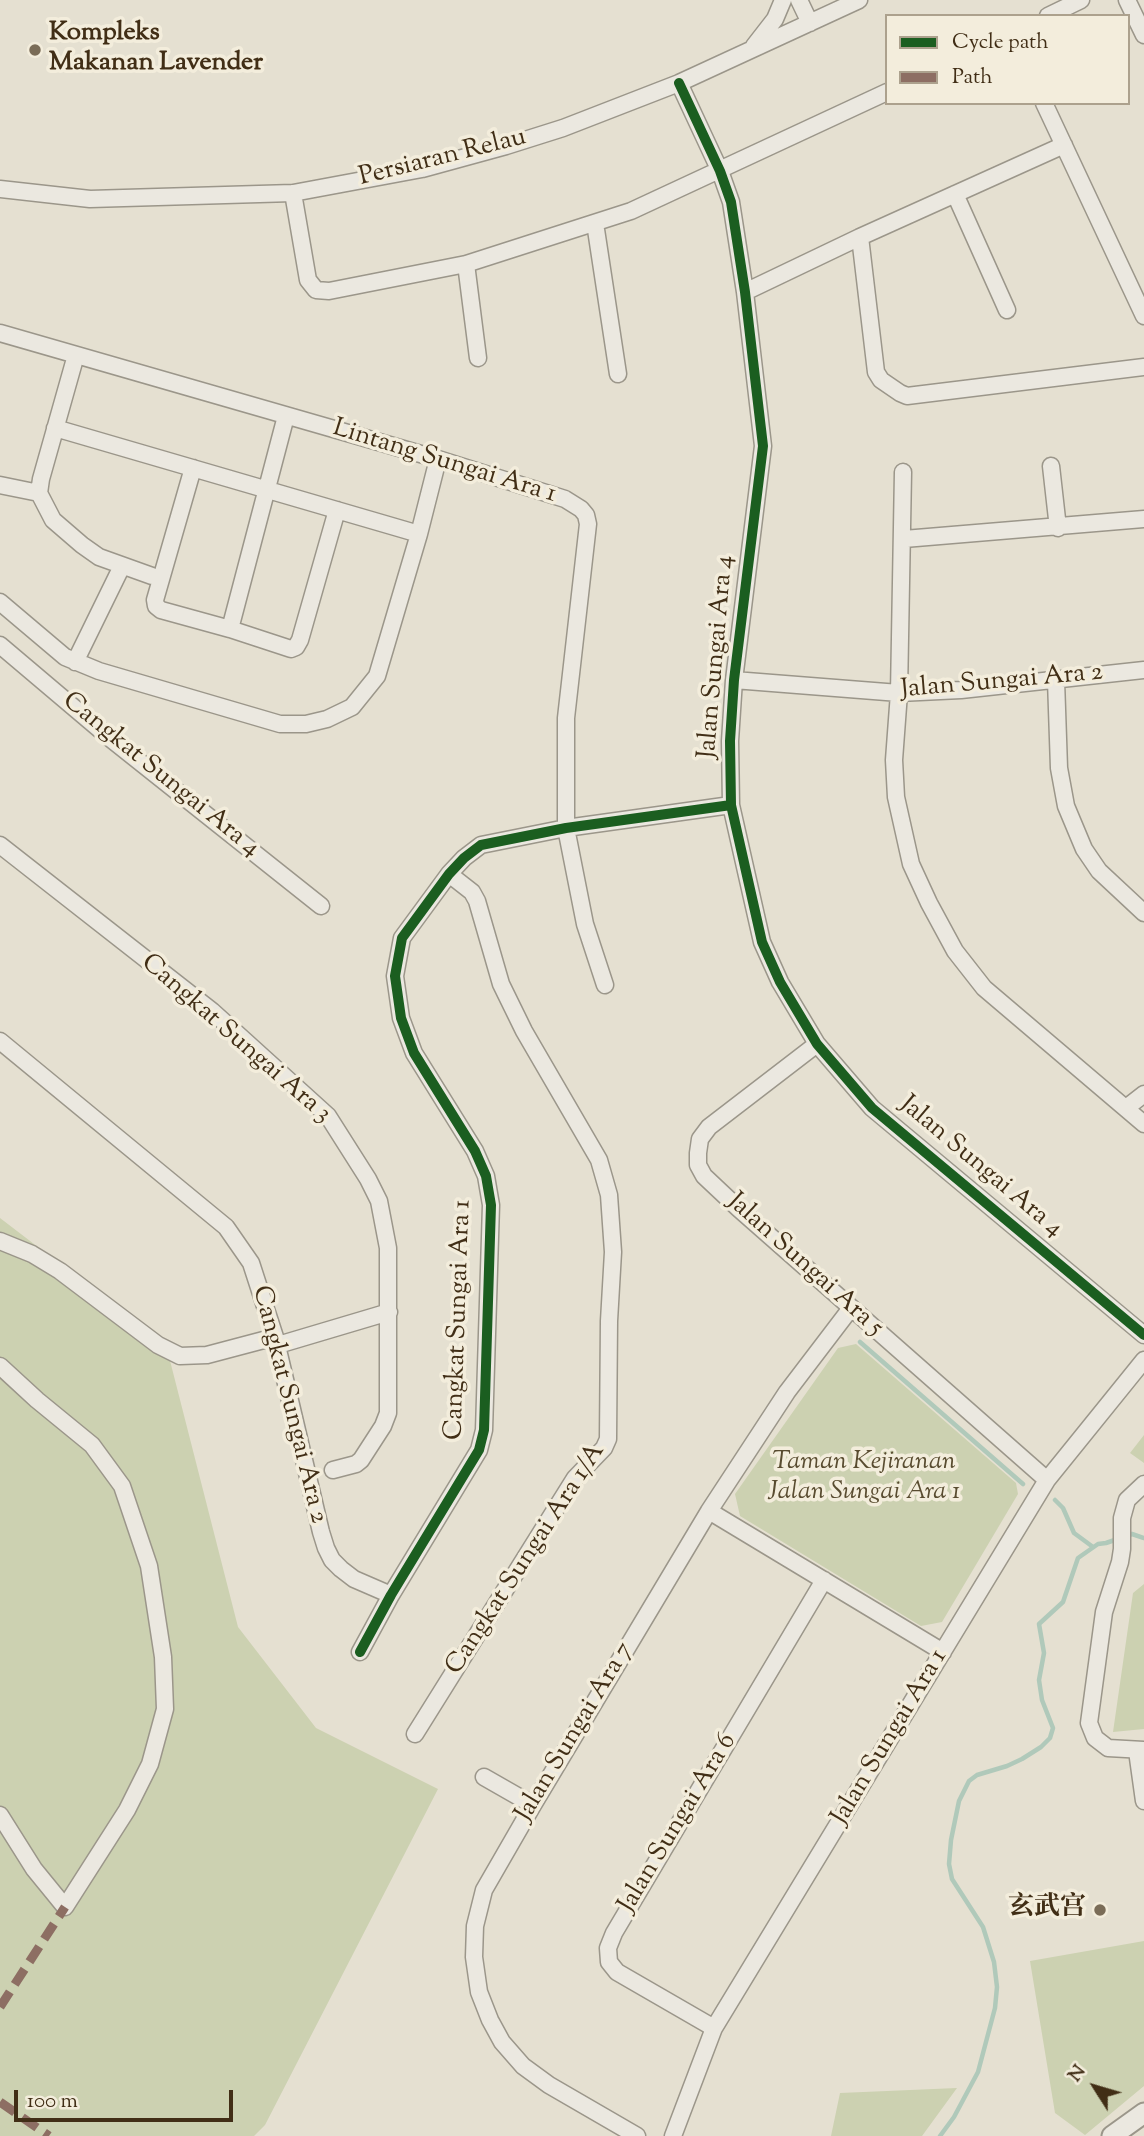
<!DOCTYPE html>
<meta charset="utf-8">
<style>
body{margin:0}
#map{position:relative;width:1144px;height:2136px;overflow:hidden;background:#e5e0d1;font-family:"Sorts Mill Goudy",serif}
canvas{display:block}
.legend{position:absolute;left:885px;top:14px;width:245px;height:91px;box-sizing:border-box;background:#f3eddc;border:2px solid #aca18d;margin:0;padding:9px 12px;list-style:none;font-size:21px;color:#412e16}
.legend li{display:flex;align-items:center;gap:14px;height:35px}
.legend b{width:35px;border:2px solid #aca18d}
.north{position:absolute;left:1060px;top:2052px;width:70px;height:70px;-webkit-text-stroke:5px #f3eddc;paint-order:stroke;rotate:307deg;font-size:19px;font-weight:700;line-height:28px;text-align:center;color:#412e16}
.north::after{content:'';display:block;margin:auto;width:24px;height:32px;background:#412e16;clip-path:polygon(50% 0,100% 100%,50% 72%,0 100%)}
.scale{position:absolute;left:14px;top:2090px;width:219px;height:32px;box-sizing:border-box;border:4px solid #412e16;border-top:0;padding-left:9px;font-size:21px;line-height:24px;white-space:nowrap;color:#412e16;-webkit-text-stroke:5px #f3eddc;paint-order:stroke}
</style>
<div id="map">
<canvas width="1144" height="2136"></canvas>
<ul class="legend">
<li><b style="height:9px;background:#1b5e20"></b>Cycle path</li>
<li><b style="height:9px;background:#8d6e63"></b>Path</li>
</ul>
<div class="north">N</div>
<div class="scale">100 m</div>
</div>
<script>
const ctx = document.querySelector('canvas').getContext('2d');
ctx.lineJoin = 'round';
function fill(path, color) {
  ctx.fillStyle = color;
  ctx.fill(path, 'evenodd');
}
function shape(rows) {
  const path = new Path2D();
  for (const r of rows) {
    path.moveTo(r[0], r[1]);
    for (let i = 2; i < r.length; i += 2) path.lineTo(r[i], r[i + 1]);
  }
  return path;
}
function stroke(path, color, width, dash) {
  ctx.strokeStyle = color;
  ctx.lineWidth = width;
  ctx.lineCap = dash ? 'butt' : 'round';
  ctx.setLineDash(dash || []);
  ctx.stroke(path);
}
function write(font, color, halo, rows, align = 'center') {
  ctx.font = font + ' "Sorts Mill Goudy","Noto Serif SC",serif';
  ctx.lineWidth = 7;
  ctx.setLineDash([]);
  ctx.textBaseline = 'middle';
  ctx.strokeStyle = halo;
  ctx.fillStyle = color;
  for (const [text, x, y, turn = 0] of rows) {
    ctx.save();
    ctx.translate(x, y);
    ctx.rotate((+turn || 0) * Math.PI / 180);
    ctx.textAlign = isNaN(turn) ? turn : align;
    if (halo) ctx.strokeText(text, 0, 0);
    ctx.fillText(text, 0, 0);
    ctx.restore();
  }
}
fill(shape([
 [0,1218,166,1345,238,1627,316,1728,438,1789,265,2125,254,2136,0,2136],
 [856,1344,1016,1483,1018,1494,942,1622,921,1626,740,1516,735,1494,838,1348],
 [1144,1435,1144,1463,1130,1453],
 [1144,1584,1144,1729,1113,1732,1133,1593],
 [1144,1941,1144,2086,1085,2135,1055,2113,1030,1961],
 [957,2088,922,2136,831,2136,840,2093]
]), '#ccd1b1');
stroke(shape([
 [860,1342,1023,1484],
 [1055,1500,1063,1508,1074,1533,1093,1547],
 [940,2136,954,2117,978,2072,995,2008,997,1987,994,1962,983,1927,952,1879,949,1864,951,1840,959,1801,969,1781,977,1775,1007,1766,1022,1759,1041,1747,1050,1738,1053,1728,1042,1700,1039,1680,1044,1653,1039,1624,1063,1602,1078,1558,1098,1544,1106,1543,1132,1534,1144,1538]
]), '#b0c9ba', 4.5);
const minor = shape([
 [799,0,810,23],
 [1127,0,1144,35],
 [1048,16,1081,0],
 [754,46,775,19,783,0],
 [679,83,720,171,731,202,745,292,763,446,734,680,730,741,731,805,762,942,780,982,817,1044,872,1108,1144,1335],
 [1044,103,1144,316],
 [0,189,90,199,293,193,422,169,506,146,563,128,679,83,859,0],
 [293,193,308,280,316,290,329,291,466,264,631,211,887,92],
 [955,194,1007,310],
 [595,223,618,374],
 [860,237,876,372,881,380,900,393,907,396,1144,367],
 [466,264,478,358],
 [745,292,860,237,1064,145],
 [0,333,438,459,565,499,581,509,586,515,588,524,566,718,566,828,585,924,605,985],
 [76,355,41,479,39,493,53,520,82,545,99,557,152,576],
 [55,428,419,534],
 [1051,466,1058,528],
 [193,468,155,600,156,606,161,610,230,629,291,649,296,647,300,640,337,510],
 [903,472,899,693,894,760,896,797,911,864,929,903,955,951,984,988,1144,1124],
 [0,485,39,493],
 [904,539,1144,519],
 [0,602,65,657,99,671,280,724,306,724,327,719,352,707,377,676,419,534,438,459],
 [230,629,286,416],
 [0,645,111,739,321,906],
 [75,662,122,566],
 [734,680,899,693,961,690,1144,670],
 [1056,680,1059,768,1066,806,1084,849,1099,871,1144,913],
 [0,845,212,1011,328,1116,368,1179,379,1201,388,1248,388,1413,383,1426,361,1460,356,1464,333,1470],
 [0,1041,226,1227,251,1263,275,1337,321,1532,326,1548,332,1560,341,1569,354,1579,391,1595],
 [817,1044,709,1127,700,1139,698,1153,698,1165,704,1176,738,1208,1047,1480],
 [1126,1108,1144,1094],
 [0,1241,32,1254,60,1271,158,1345,180,1356,207,1355,275,1337],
 [278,1345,389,1312],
 [0,1366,37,1400,92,1445,122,1486,149,1566,163,1657,165,1709,150,1764,127,1810,65,1907,34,1869,0,1815],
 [1144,1484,1127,1500,1122,1518,1122,1549,1120,1562,1104,1612,1089,1723,1095,1738,1108,1748,1144,1750],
 [709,1511,943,1652],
 [360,1652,391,1595,479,1450,484,1430,491,1205,486,1176,475,1151,414,1053,401,1018,395,976,402,938,449,874,464,858,481,845,566,828,731,805],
 [415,1734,575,1478,604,1448,608,1439,609,1321,613,1252,609,1195,599,1160,524,1031,501,984,477,901,472,892,449,874],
 [1137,1751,1144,1801],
 [484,1777,533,1805],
 [714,2028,617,1972,609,1962,608,1948,614,1933,824,1580],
 [637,2136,549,2085,523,2066,502,2042,490,2020,479,1992,474,1957,475,1926,484,1890,533,1805,709,1511,787,1392,851,1308],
 [673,2136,714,2028,1047,1480,1144,1360]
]);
const tertiary = shape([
 [1112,2136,1144,2113]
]);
stroke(minor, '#9b968a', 19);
stroke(tertiary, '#9b968a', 23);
stroke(minor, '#ebe8e0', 16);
stroke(tertiary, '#ebe8e0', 19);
stroke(shape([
 [0,2007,65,1907],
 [0,2102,49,2136]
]), '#8d6e63', 9, [18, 9]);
stroke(shape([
 [679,83,720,171,731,202,745,292,763,446,734,680,730,741,731,805,762,942,780,982,817,1044,872,1108,1144,1335],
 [360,1652,391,1595,479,1450,484,1430,491,1205,486,1176,475,1151,414,1053,401,1018,395,976,402,938,449,874,464,858,481,845,566,828,731,805]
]), '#1b5e20', 10);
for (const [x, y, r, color] of [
 [35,50,7,"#7a6c57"],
 [1100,1910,7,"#7a6c57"]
]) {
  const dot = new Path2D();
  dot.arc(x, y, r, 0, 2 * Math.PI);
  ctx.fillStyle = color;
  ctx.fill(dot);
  stroke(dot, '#f3eddc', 2.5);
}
write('bold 26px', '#412e16', '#f3eddc', [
 ["Kompleks",49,35],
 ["Makanan Lavender",49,65],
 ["玄武宫",1086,1910,"right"]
], 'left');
write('26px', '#412e16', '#f3eddc', [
 ["Persiaran Relau",443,159,-14],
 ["Lintang Sungai Ara 1",444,463,17],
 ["Jalan Sungai Ara 4",718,657,-85],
 ["Jalan Sungai Ara 2",1002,683,-5],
 ["Cangkat Sungai Ara 4",160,776,39],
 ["Cangkat Sungai Ara 3",235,1040,41],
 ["Jalan Sungai Ara 4",980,1168,40],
 ["Jalan Sungai Ara 5",804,1266,42],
 ["Cangkat Sungai Ara 1",460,1320,-88],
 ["Cangkat Sungai Ara 2",288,1405,76],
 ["Cangkat Sungai Ara 1/A",527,1560,-57],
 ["Jalan Sungai Ara 7",576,1733,-59],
 ["Jalan Sungai Ara 1",891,1738,-59],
 ["Jalan Sungai Ara 6",679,1824,-59]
]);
write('italic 26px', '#594c30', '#f3eddc', [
 ["Taman Kejiranan",864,1464],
 ["Jalan Sungai Ara 1",864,1494]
]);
</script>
